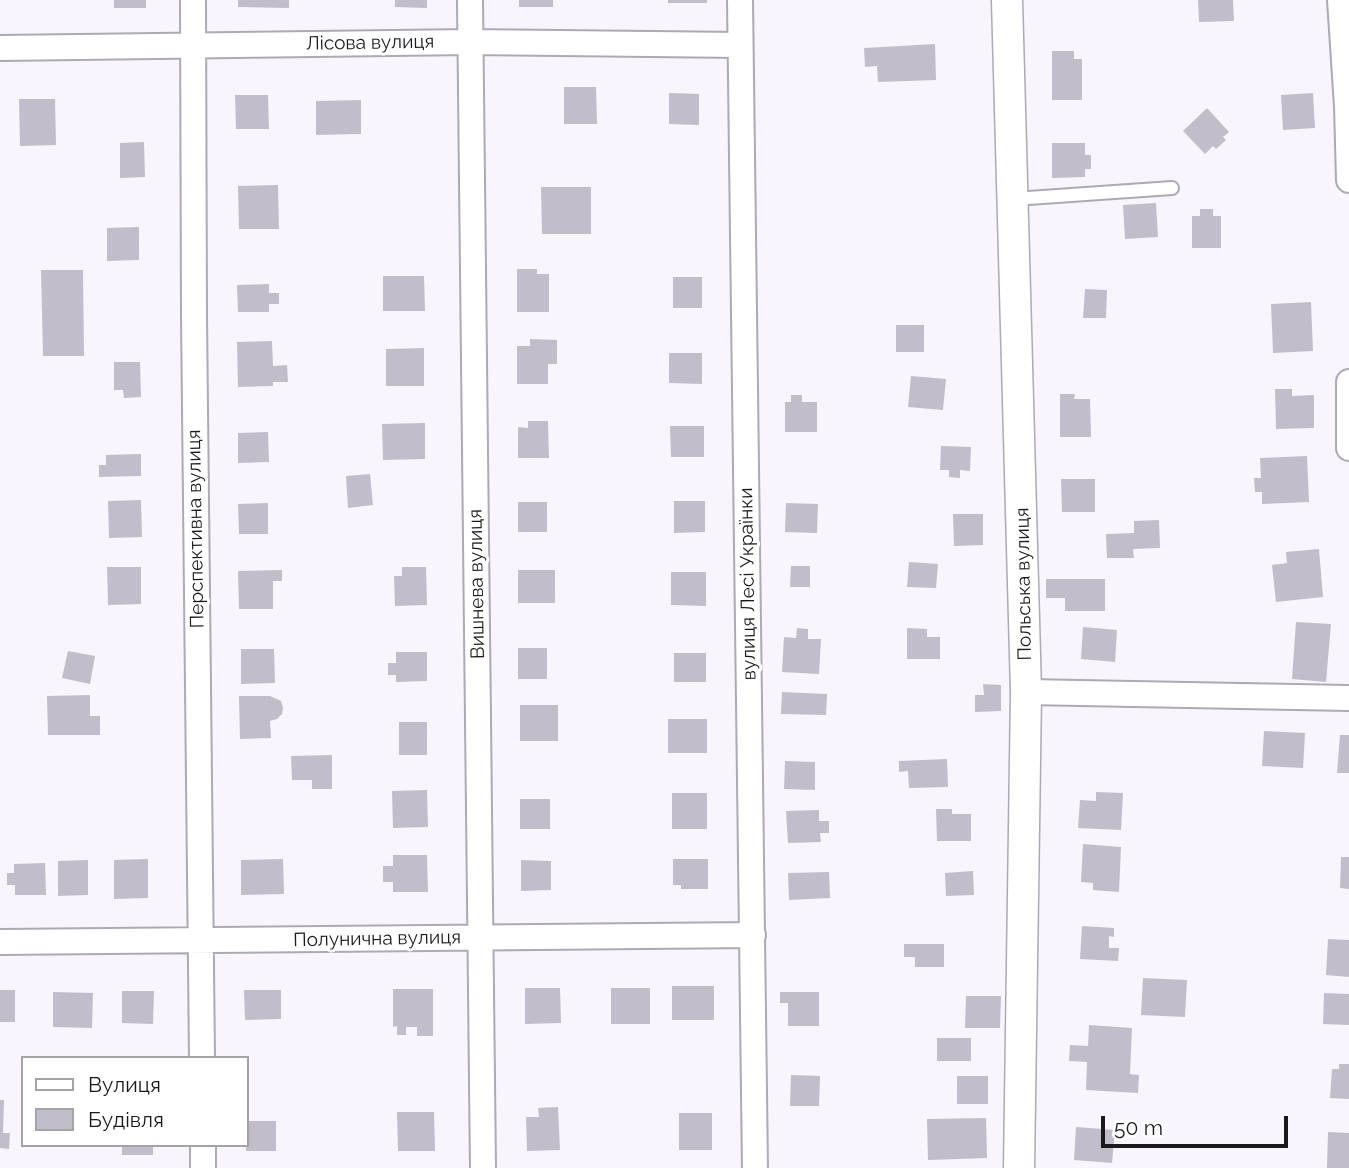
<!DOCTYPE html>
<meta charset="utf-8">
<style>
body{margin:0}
#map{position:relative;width:1349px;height:1168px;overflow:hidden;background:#f8f5fe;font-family:Raleway,sans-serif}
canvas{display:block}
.legend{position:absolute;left:21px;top:1056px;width:228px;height:91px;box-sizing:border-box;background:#fff;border:2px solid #a4a3a5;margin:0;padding:9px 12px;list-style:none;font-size:21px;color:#1b191e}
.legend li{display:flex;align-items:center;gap:14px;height:35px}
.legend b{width:35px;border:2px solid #a4a3a5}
.scale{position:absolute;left:1101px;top:1116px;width:187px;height:32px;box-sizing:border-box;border:4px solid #1b191e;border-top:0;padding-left:9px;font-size:21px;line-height:24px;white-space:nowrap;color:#1b191e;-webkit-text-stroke:5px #fff;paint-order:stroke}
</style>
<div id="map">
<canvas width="1349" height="1168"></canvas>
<ul class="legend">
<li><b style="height:9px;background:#fff"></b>Вулиця</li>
<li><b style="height:19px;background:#c2bdca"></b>Будівля</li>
</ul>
<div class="scale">50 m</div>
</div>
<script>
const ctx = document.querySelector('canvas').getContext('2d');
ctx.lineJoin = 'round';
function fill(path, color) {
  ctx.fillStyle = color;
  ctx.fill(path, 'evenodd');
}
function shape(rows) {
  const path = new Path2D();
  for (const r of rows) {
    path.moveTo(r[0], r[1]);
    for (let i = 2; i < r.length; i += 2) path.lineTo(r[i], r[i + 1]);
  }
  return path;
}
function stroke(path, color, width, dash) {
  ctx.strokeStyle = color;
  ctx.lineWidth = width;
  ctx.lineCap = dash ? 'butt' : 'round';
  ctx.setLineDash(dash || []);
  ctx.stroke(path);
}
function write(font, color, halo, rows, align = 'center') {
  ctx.font = font + ' Raleway,sans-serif';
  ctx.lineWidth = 6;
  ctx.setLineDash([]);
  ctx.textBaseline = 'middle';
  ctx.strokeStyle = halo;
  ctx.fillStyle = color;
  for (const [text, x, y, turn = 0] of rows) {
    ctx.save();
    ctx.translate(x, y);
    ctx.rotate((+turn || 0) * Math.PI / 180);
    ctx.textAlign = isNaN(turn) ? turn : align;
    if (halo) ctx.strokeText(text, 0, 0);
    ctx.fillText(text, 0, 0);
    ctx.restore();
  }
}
fill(shape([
 [114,0,146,0,146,8,114,8],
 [238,0,289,0,289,8,238,7],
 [395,0,427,0,427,8,395,7],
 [519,0,553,0,553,7,519,7],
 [668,0,707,0,707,3,668,3],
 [1198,0,1233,0,1234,21,1199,22],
 [935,44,936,80,878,82,877,66,865,67,864,48],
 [1052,51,1074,51,1074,59,1082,59,1082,100,1052,100],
 [564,87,596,87,597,124,564,124],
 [669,93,699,94,699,125,669,124],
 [1313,93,1315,128,1283,130,1281,95],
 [235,95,268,95,269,129,236,129],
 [19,99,55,99,56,145,20,146],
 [361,100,361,134,316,135,316,101],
 [1207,108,1229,132,1223,137,1226,140,1216,149,1213,146,1205,154,1183,131],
 [144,142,145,177,120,178,120,143],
 [1052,143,1085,143,1085,155,1091,155,1091,169,1085,169,1085,177,1052,178],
 [278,185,279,229,239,229,238,186],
 [541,187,591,187,591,234,542,234],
 [1156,203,1158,237,1125,239,1123,205],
 [1200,209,1213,209,1213,216,1221,216,1221,248,1192,248,1192,216,1200,216],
 [139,227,139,260,107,261,107,228],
 [517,269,537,269,537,274,549,274,549,312,517,312],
 [41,270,83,270,84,356,43,356],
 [383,276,424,276,425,311,383,311],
 [673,277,702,277,702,308,673,308],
 [269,284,269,293,279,293,279,304,269,304,269,312,238,312,237,285],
 [1085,289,1107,290,1106,318,1083,318],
 [1311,302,1313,351,1273,353,1271,304],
 [896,325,924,325,924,352,896,352],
 [530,339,557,340,557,364,548,364,548,384,517,384,517,346,530,346],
 [272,341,273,366,287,365,288,382,273,382,273,386,238,387,237,342],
 [424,348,424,386,386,386,386,349],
 [669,353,702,353,702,384,669,383],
 [114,362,140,362,141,397,124,398,123,390,114,390],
 [911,376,946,379,943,410,908,407],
 [1275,389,1292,389,1292,396,1314,395,1314,428,1276,429],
 [1060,394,1075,394,1074,399,1090,399,1091,437,1060,437],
 [791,395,802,395,802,402,817,402,817,432,785,432,785,402,791,402],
 [528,421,548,421,549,458,518,458,518,427,528,428],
 [425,423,425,459,383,460,382,424],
 [670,426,704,426,704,457,671,457],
 [268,432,269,462,238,463,238,433],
 [941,446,971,447,970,471,960,470,960,478,949,477,949,470,940,470],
 [141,454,141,476,99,477,99,465,106,465,106,455],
 [1307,456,1309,502,1262,504,1262,492,1255,492,1254,478,1261,478,1260,458],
 [370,474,373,505,348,508,346,476],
 [1061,479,1095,479,1095,512,1062,512],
 [141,500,142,537,109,538,108,501],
 [674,501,705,501,705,532,674,533],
 [518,502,547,502,547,532,518,532],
 [268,503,268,534,239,534,238,504],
 [786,503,818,504,817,533,785,532],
 [953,514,983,514,983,545,954,546],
 [1159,520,1160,548,1133,549,1134,558,1107,558,1106,534,1134,533,1134,521],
 [1319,549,1323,597,1276,602,1272,565,1287,563,1286,552],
 [909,562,938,564,936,588,907,587],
 [791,566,810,566,810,587,790,587],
 [107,567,141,567,141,604,108,605],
 [402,567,426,567,427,605,395,606,394,576,402,576],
 [282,570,282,581,273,581,273,609,239,609,238,571],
 [518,570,555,570,555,603,518,603],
 [671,572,706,572,706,606,671,605],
 [1046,579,1105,579,1105,611,1065,611,1065,598,1046,598],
 [1296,622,1331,624,1326,682,1292,679],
 [1083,627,1117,630,1115,662,1081,659],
 [797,628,808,629,808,639,821,639,819,674,782,672,784,637,796,638],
 [907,628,927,629,927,637,940,637,940,659,907,659],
 [518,648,547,648,547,679,518,679],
 [241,649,274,649,275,683,241,684],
 [68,651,95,656,90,684,62,678],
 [396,652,427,652,427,681,396,682,396,675,388,675,388,663,396,663],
 [674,653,706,653,706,682,674,682],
 [983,684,1001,685,1001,711,975,712,975,695,984,695],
 [782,692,827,694,826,715,781,714],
 [90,695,90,716,100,716,100,735,48,735,47,696],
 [239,696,270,696,281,701,283,708,282,714,277,719,270,721,271,738,240,739],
 [520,705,558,705,558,741,520,741],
 [668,719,707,719,707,753,668,753],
 [399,722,427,722,427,755,399,755],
 [1264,731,1305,733,1303,768,1262,766],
 [1340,735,1349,735,1349,773,1337,773],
 [332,755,332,789,312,789,312,780,292,780,291,756],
 [947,759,948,787,909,788,908,771,899,772,899,761],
 [785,761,815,762,815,790,784,789],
 [427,790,428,827,393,828,392,791],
 [1096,792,1123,793,1121,830,1078,828,1080,800,1096,801],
 [672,793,707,793,707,829,672,829],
 [520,799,550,799,550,829,520,829],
 [936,809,952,809,952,814,971,814,971,841,937,841],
 [819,810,819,821,829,821,829,833,820,833,821,842,788,843,786,811],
 [1083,844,1121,847,1119,892,1093,890,1093,883,1081,882],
 [393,855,427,855,428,892,393,892,393,882,383,882,383,866,393,866],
 [1341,857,1349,857,1349,889,1340,888],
 [148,859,148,898,114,899,114,860],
 [283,859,284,894,241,895,241,860],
 [673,859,708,859,708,889,681,889,681,885,673,885],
 [88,860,88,895,58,896,58,861],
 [521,860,551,861,551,890,521,891],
 [45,863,46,895,15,895,15,885,7,885,7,873,14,873,14,864],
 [973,871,974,895,946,896,945,873],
 [829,872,830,898,789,900,788,873],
 [1082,926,1114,928,1114,937,1109,936,1109,948,1119,948,1118,961,1080,959],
 [1328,939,1349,940,1349,977,1326,975],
 [904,944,944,944,944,967,915,967,915,957,904,957],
 [1143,978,1187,980,1185,1017,1141,1015],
 [672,986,714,986,714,1020,672,1020],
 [525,988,560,988,561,1023,525,1024],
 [611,988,650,988,650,1024,611,1024],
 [393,989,433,989,433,1036,417,1036,417,1027,406,1027,406,1035,397,1035,397,1026,393,1027],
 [0,990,15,990,15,1022,0,1022],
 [244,990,281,990,281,1019,245,1020],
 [122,991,154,991,153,1024,122,1023],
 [53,992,93,993,92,1028,53,1027],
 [780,992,819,992,819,1026,788,1026,788,1003,780,1003],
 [1324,993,1349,994,1349,1025,1323,1024],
 [966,996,1001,996,1000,1028,965,1028],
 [1089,1025,1132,1028,1130,1074,1139,1075,1138,1093,1086,1090,1087,1062,1069,1061,1070,1045,1088,1046],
 [937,1038,971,1038,971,1061,937,1061],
 [1339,1064,1349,1064,1349,1099,1330,1098,1332,1069,1339,1069],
 [791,1075,820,1076,819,1106,790,1106],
 [957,1076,988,1076,988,1104,957,1104],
 [0,1100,4,1100,3,1133,10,1133,9,1149,0,1148],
 [558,1107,560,1150,527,1151,526,1117,539,1117,538,1108],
 [397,1112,434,1112,435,1151,398,1151],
 [679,1113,712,1113,712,1150,679,1150],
 [986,1118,987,1158,928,1160,927,1119],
 [247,1121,276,1121,276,1151,246,1151],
 [1076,1127,1115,1130,1112,1163,1074,1160],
 [1328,1132,1349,1133,1349,1168,1327,1168],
 [122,1145,153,1145,153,1155,122,1155]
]), '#c2bdca');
const service = shape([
 [1014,199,1172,188]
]);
const minor = shape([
 [193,0,194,316,202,1058],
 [470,0,483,1168],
 [740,0,755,1168],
 [1340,0,1347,106,1349,180],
 [0,48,470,42,740,45],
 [1349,382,1349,448],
 [1026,692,1349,698],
 [0,942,753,935],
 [203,1145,203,1168]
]);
const tertiary = shape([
 [1007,0,1026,692,1019,1168]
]);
stroke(service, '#ada9b5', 16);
stroke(minor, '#ada9b5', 28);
stroke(tertiary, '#ada9b5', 33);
stroke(service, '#fff', 12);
stroke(minor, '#fff', 24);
stroke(tertiary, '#fff', 30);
write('19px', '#1b191e', '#fff', [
 ["Лісова вулиця",370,43,-1],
 ["Перспективна вулиця",196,529,-91],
 ["Вишнева вулиця",477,584,-91],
 ["вулиця Лесі Українки",748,584,-91],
 ["Польська вулиця",1024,584,-91],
 ["Полунична вулиця",377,939,-1]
]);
</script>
